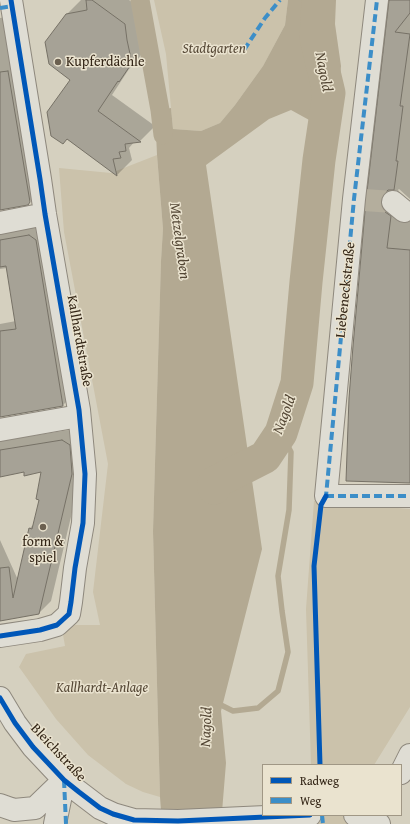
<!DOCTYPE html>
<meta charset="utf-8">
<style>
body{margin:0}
#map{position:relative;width:410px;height:824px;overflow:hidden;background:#d5d0bf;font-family:"Gentium Book Plus",serif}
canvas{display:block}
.legend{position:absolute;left:262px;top:764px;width:140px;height:52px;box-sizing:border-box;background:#eae3cf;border:1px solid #a09785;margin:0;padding:5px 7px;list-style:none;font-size:12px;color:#322415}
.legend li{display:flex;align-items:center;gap:8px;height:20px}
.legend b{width:20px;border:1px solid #a09785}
</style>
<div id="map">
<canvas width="410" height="824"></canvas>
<ul class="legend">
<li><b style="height:5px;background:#0057b8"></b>Radweg</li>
<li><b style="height:5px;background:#3c8ec8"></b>Weg</li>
</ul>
</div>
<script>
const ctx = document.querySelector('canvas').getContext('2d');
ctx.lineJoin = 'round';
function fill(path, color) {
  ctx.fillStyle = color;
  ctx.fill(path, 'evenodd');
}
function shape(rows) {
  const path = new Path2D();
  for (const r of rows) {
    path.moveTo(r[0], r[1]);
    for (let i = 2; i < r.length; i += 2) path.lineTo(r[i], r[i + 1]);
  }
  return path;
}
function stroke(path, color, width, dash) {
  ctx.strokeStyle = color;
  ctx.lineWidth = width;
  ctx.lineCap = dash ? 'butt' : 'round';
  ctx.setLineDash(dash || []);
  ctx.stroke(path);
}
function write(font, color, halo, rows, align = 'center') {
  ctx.font = font + ' "Gentium Book Plus",serif';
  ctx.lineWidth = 3;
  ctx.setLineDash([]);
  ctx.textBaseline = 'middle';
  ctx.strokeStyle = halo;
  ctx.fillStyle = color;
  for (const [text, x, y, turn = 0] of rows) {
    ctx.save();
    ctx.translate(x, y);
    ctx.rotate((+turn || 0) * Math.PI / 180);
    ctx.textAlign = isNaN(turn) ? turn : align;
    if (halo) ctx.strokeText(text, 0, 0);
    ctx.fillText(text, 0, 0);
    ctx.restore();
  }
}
fill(shape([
 [154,0,288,0,285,25,263,66,235,105,220,123,201,131,173,129,166,54],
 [157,155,163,229,161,261,153,531,160,797,143,792,126,784,88,755,56,719,19,667,26,654,65,646,62,629,75,625,100,625,93,592,108,464,64,232,59,168,111,173],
 [314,501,410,509,410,707,374,765,311,765,306,609],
 [314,815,349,815,356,824,315,824]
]), '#cbc2ab');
fill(shape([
 [288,0,336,0,335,24,341,66,336,123,311,121,291,110,269,119,206,165,262,549,221,711,226,763,221,824,162,824,160,797,153,531,161,261,163,229,157,155,155,111,171,108,173,129,201,131,220,123,235,105,263,66,285,25]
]), '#b3a992');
fill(shape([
 [81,0,129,0,140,8,142,24,147,46,134,65,129,69,112,95,155,126,140,141,135,141,129,148,132,160,117,175,67,139,72,80,66,15],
 [390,0,410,0,410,199,399,189,398,190,402,195,410,202,410,482,347,480],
 [11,16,43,188,27,204,0,210,0,18],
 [38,226,72,396,63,405,0,416,0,324,16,321,7,268,0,269,0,233],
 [75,429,84,462,51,601,39,613,0,620,0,540,18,580,30,528,34,524,40,499,43,471,24,471,0,476,0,441]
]), '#0003');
stroke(shape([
 [217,703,233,711,258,708,278,691,288,652,282,611,278,576,289,510,291,452,281,433]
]), '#b3a992', 5.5);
stroke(shape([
 [140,0,160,110,163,135]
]), '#b3a992', 19);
stroke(shape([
 [214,488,214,483,265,457,281,433,297,383,306,282,319,160,329,93,316,38,318,0]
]), '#b3a992', 33);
const building = shape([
 [86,0,92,0,125,24,127,40,132,63,119,82,118,81,98,111,141,142,125,144,126,151,119,152,121,158,113,159,117,176,67,139,63,144,51,136,47,112,70,80,49,64,45,42,66,14,87,10,86,0],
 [389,0,410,0,410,13,395,32,410,34,400,106,403,106,396,161,398,161,394,190,388,190,384,194,381,200,381,207,385,212,391,216,387,248,410,250,410,483,346,481,349,398,353,346,366,200,389,0],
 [8,71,30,202,28,205,0,210,0,72,8,71],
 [29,235,36,240,63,406,0,417,0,331,16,329,6,266,0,267,0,240,29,235],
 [62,440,70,445,72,474,39,614,0,621,0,568,9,567,13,598,29,528,32,529,39,500,36,499,41,472,24,476,24,472,0,477,0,450,62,440]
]);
fill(building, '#a6a296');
stroke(building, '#767166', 1);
stroke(shape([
 [364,200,393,202]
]), '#b4ae9d', 22, [22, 11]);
const minor = shape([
 [377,0,354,199,326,496,410,496],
 [393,202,404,211],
 [0,223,45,214],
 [0,430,79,416],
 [0,636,40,630,57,625,69,614,71,602,75,568,83,523,85,474,79,410,45,214,40,179,11,0],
 [0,698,15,723,33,747,64,780,79,792,100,808,113,814,134,820,178,821,310,815],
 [401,773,410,755],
 [0,805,14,810,35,808,64,780],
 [355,815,363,816,375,821,379,824],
 [55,824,64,780]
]);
stroke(minor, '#8e887d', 24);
stroke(minor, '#dfddd4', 22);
stroke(shape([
 [0,8,12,6,12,10],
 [244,50,265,18,280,0],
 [326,496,410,496],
 [324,499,326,496,354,199,377,0],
 [64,780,66,824],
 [322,815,323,824]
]), '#3c8ec8', 4, [8, 4]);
stroke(shape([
 [0,636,40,630,57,625,69,614,71,602,75,568,83,523,85,474,79,410,45,214,40,179,11,0],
 [0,698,15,723,33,747,64,780,79,792,100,808,113,814,134,820,178,821,310,815],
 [320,765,314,566,321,505,326,496]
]), '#0057b8', 5);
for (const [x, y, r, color] of [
 [58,62,4,"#6b6050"],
 [43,527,4,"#6b6050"]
]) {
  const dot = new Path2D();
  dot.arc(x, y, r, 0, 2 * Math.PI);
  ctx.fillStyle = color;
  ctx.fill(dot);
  stroke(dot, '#eae3cf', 1.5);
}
write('italic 14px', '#564836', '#eae3cf', [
 ["Stadtgarten",214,49],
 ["Kallhardt-Anlage",102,688]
]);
write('14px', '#322415', '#eae3cf', [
 ["Kupferdächle",66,62],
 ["form &",43,542,"center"],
 ["spiel",43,558,"center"]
], 'left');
write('14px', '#322415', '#eae3cf', [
 ["Liebeneckstraße",346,290,-84],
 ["Kallhardtstraße",79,341,80],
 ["Bleichstraße",58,753,47]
]);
write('italic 15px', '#544735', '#eae3cf', [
 ["Nagold",323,72,79],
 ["Metzelgraben",179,241,82],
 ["Nagold",285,415,-69],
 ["Nagold",207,727,-88]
]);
</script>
